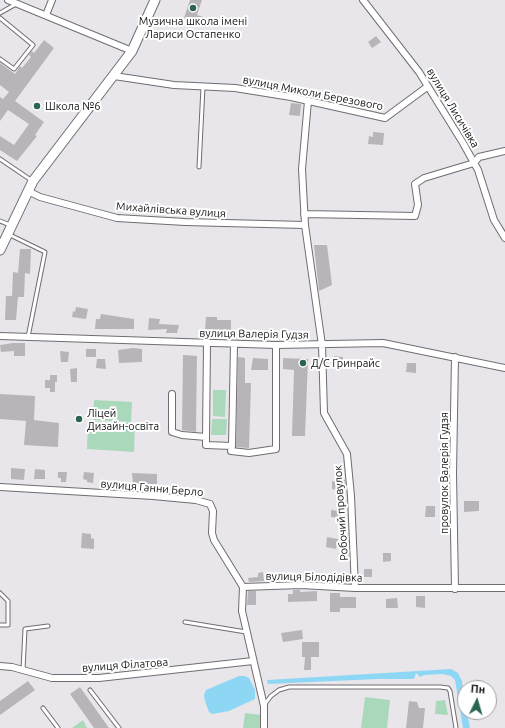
<!DOCTYPE html>
<meta charset="utf-8">
<style>
body{margin:0}
#map{position:relative;width:505px;height:728px;overflow:hidden;background:#e9e6eb;font-family:Ubuntu,sans-serif}
canvas{display:block}
.north{position:absolute;left:457px;top:680px;width:40px;height:40px;box-sizing:border-box;background:#fff;border:1px solid #a2a1a2;border-radius:50%;rotate:5deg;font-size:11px;font-weight:700;line-height:16px;text-align:center;color:#171517}
.north::after{content:'';display:block;margin:auto;width:14px;height:18px;background:#296550;clip-path:polygon(50% 0,100% 100%,50% 72%,0 100%)}
</style>
<div id="map">
<canvas width="505" height="728"></canvas>
<div class="north">Пн</div>
</div>
<script>
const ctx = document.querySelector('canvas').getContext('2d');
ctx.lineJoin = 'round';
function paint(path, color) { ctx.fillStyle = color; ctx.fill(path, 'evenodd'); }
const poly = rows => new Path2D(rows.map(r => 'M' + r).join(''));
function stroke(path, color, width, dash) { ctx.strokeStyle = color; ctx.lineWidth = width; ctx.lineCap = dash ? 'butt' : 'round'; ctx.setLineDash(dash || []); ctx.stroke(path); }
function drawText(font, color, halo, rows, align = 'center') {
  ctx.font = font + ' Ubuntu,sans-serif'; ctx.lineWidth = 4; ctx.setLineDash([]); ctx.textBaseline = 'middle'; ctx.strokeStyle = halo; ctx.fillStyle = color; for (const [text, x, y, turn = 0] of rows) {
    ctx.save(); ctx.translate(x, y); ctx.rotate((+turn || 0) * Math.PI / 180); ctx.textAlign = isNaN(turn) ? turn : align; if (halo) ctx.strokeText(text, 0, 0); ctx.fillText(text, 0, 0); ctx.restore();
  }
}
const green = poly([
 [213,390,226,390,225,417,213,416],
 [94,400,132,402,131,422,93,420],
 [212,419,227,419,226,435,211,435],
 [88,421,135,423,134,452,87,449],
 [365,697,390,700,387,728,361,728],
 [445,700,448,715,435,714,436,701],
 [245,713,262,715,261,728,243,728],
 [83,720,87,728,72,728]
]);
const water = poly([
 [451,669,458,673,462,681,465,712,467,712,470,728,463,728,455,680,451,676,443,674,424,675,420,677,416,673,414,679,378,679,268,684,267,680],
 [239,676,245,676,249,678,255,690,255,699,229,711,212,714,209,712,205,701,204,695,206,690]
]);
const building = poly([
 [190,0,202,0,197,15,207,18,205,25,184,18],
 [376,36,381,42,372,48,368,42],
 [44,40,54,48,15,101,44,122,35,135,37,136,17,161,0,150,0,136,14,145,29,124,8,110,0,121,0,97,3,99,9,92,0,85,0,63,15,74,20,66,22,68,31,57,29,55,32,51,34,53],
 [291,103,301,104,300,116,289,115],
 [373,132,384,133,383,145,368,144,369,136,373,137],
 [314,245,327,245,332,285,319,291],
 [20,249,31,249,30,274,25,273,24,297,18,297,16,320,5,320,6,296,12,296,13,272,18,273],
 [76,307,88,309,86,319,72,317,73,311,75,312],
 [101,314,134,319,134,329,95,329,96,319,100,319],
 [206,317,217,317,217,320,231,320,231,333,205,331],
 [149,318,160,319,159,324,179,325,177,333,166,333,167,329,148,330],
 [13,343,25,343,25,356,14,356,14,351,1,352,0,345],
 [133,348,142,349,142,362,119,363,118,350],
 [86,349,96,349,96,357,86,357],
 [60,351,69,352,68,362,61,362],
 [183,355,197,356,196,432,182,430],
 [334,356,343,357,343,366,334,366],
 [238,357,245,358,245,383,251,383,249,448,236,447],
 [253,358,268,359,268,370,251,370],
 [283,358,308,359,305,436,292,436,294,370,283,369],
 [97,359,105,359,106,369,96,368],
 [407,363,416,363,416,373,406,372],
 [77,368,77,382,71,382,70,369],
 [50,375,57,375,57,382,55,382,55,392,50,392,50,388,45,388,45,380,50,380],
 [0,394,35,396,34,420,59,423,58,447,24,445,26,421,0,419],
 [11,468,25,469,24,480,11,479],
 [35,469,45,470,45,479,34,479],
 [58,472,67,472,66,482,61,482,61,478,58,478],
 [84,472,94,473,93,483,87,482,87,480,83,479],
 [132,473,157,474,157,484,133,484],
 [340,479,345,480,346,487,343,488,343,491,332,489,332,481,340,482],
 [464,501,479,501,479,511,464,512],
 [426,506,435,506,435,517,425,517],
 [331,510,341,511,340,518,331,517],
 [82,533,91,534,91,538,94,539,94,549,81,548],
 [327,537,338,539,336,549,326,547],
 [383,553,391,553,391,561,383,562],
 [364,569,372,569,372,577,364,577],
 [263,572,264,581,249,582,248,578,258,577,258,573],
 [293,590,300,590,300,592,317,591,317,601,288,602,288,594,293,594],
 [248,591,256,591,256,605,247,605],
 [330,593,340,593,340,597,356,597,356,608,340,608,340,612,330,612],
 [416,596,425,596,425,608,416,607],
 [397,598,398,608,386,608,386,599],
 [302,630,303,639,283,642,281,633],
 [302,642,319,642,319,657,311,657,311,670,304,670,305,657,302,657],
 [28,681,35,690,0,715,0,701],
 [80,687,109,728,94,728,70,694],
 [409,701,417,702,419,708,425,708,423,728,406,728]
]);
const service = poly([
 [0,13,16,4],
 [0,18,33,45,14,69,0,59],
 [0,159,31,180],
 [199,167,203,87],
 [0,221,10,225],
 [10,235,45,252,28,337],
 [0,593,8,601,8,625,0,625],
 [185,622,246,632],
 [23,670,25,629,48,626],
 [90,690,119,728],
 [264,705,271,696,279,690,289,687,440,687,448,688,450,691,456,728],
 [43,708,58,728]
]);
const minor = poly([
 [8,0,132,51],
 [363,0,419,72,463,143,478,170,494,220,505,238],
 [46,15,52,0],
 [114,76,174,85,235,88,291,97,385,118,427,87],
 [308,101,302,169,305,225,322,345,324,413,347,454,351,496,355,588],
 [28,191,40,197,117,218,185,222,305,225],
 [304,214,415,216,418,205,415,184,424,178,474,163,479,157,505,151],
 [0,336,276,345,383,343,505,368],
 [455,357,453,473,455,589],
 [172,394,172,432,182,435,206,437,207,344],
 [206,437,206,445,232,446,234,345],
 [232,446,231,451,249,453,276,449,276,345],
 [0,487,153,496,196,500,210,504,213,511,212,533,214,540,243,587],
 [0,666,12,667,52,678,99,678,253,661],
 [264,728,264,706,242,611,243,587,301,585,355,588,505,588]
]);
const secondary = poly([
 [0,250,33,181,132,51,155,0]
]);
const markers = [
 [193,8,4,"#296550"],
 [37,106,4,"#296550"],
 [303,363,4,"#296550"],
 [79,419,4,"#296550"]
];
const poiNames = [
 ["Музична школа імені",193,21,"center"],
 ["Лариси Остапенко",193,34,"center"],
 ["Школа №6",45,106],
 ["Д/С Гринрайс",311,363],
 ["Ліцей",87,413],
 ["Дизайн-освіта",87,426]
];
const streetNames = [
 ["вулиця Миколи Березового",313,93,11],
 ["вулиця Лисичівка",453,108,59],
 ["Михайлівська вулиця",171,210,4],
 ["вулиця Валерія Гудзя",254,334,1],
 ["провулок Валерія Гудзя",444,473,-90],
 ["вулиця Ганни Берло",152,488,5],
 ["Робочий провулок",341,513,-94],
 ["вулиця Білодідівка",314,577,1],
 ["вулиця Філатова",125,665,-4]
];
paint(green, '#a9d9ba');
paint(water, '#8ed7f4');
paint(building, '#b7b5ba');
stroke(service, '#706c71', 5);
stroke(minor, '#706c71', 8);
stroke(secondary, '#706c71', 11);
stroke(service, '#fff', 3);
stroke(minor, '#fff', 6);
stroke(secondary, '#fff', 9);
for (const [x, y, r, color] of markers) { const dot = new Path2D(); dot.arc(x, y, r, 0, 2 * Math.PI); ctx.fillStyle = color; ctx.fill(dot); stroke(dot, '#fff', 1.5); }
drawText('11px', '#171517', '#fff', poiNames, 'left');
drawText('11px', '#171517', '#fff', streetNames);
</script>
